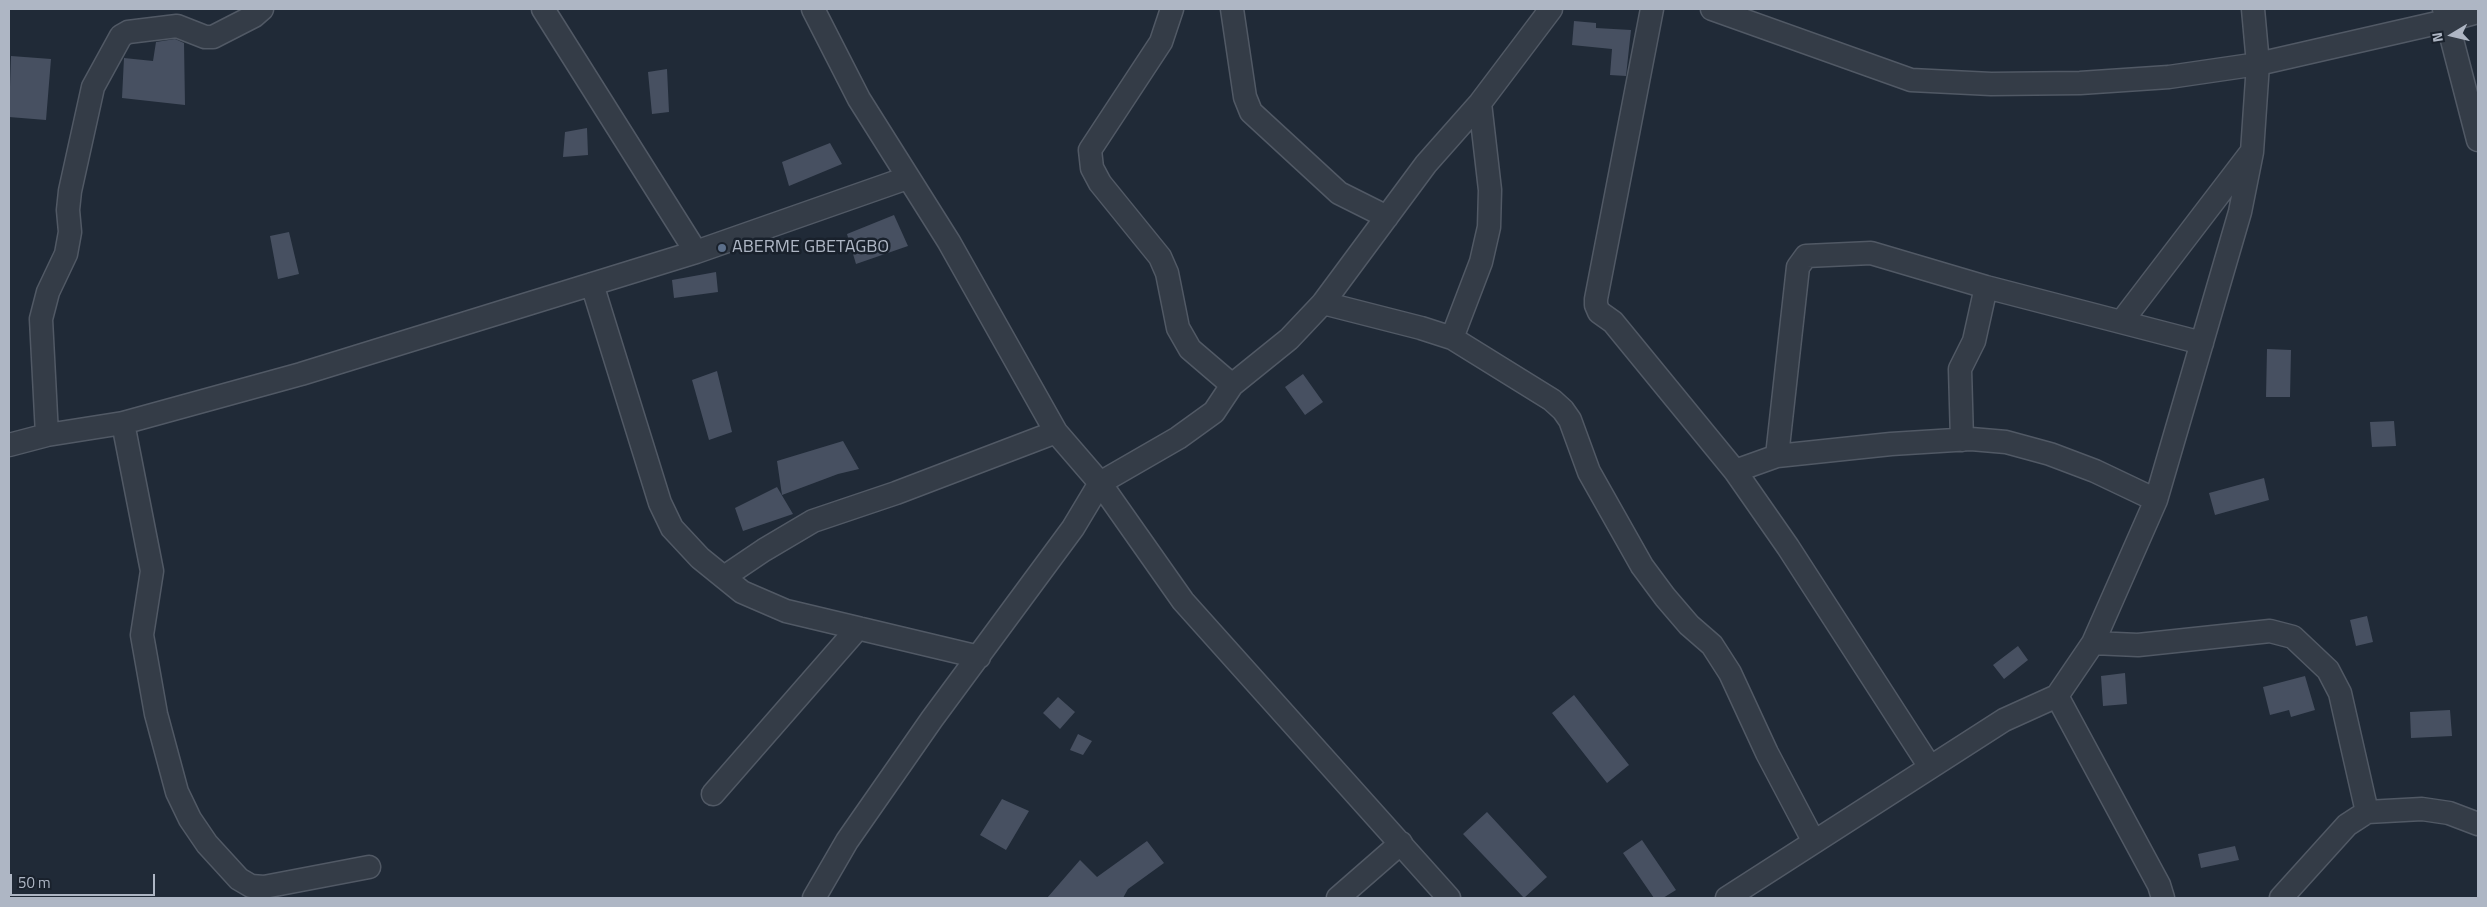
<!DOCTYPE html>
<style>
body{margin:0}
#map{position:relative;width:2487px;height:907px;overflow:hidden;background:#202a37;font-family:"Titillium Web",sans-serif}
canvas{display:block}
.frame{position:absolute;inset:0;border:10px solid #aeb6c4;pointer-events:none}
.north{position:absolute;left:2427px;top:10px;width:50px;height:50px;-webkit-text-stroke:4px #19212c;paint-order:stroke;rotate:261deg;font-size:14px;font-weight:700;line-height:20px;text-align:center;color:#aeb6c4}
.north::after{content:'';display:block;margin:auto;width:18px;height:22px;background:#aeb6c4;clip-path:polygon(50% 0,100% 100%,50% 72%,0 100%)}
.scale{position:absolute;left:10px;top:874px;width:145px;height:22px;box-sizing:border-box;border:2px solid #aeb6c4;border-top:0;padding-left:6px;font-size:15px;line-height:18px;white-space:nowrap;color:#aeb6c4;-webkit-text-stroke:4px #19212c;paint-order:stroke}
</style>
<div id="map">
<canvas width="2487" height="907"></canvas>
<div class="frame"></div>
<div class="north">N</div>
<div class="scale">50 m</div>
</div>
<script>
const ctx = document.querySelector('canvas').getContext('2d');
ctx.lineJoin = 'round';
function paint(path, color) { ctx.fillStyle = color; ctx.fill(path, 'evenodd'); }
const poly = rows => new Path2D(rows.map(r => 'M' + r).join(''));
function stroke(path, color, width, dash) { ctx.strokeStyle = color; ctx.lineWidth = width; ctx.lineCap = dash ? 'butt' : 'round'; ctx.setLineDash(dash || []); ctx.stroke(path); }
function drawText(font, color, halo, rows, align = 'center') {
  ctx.font = font + ' "Titillium Web",sans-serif'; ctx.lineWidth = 5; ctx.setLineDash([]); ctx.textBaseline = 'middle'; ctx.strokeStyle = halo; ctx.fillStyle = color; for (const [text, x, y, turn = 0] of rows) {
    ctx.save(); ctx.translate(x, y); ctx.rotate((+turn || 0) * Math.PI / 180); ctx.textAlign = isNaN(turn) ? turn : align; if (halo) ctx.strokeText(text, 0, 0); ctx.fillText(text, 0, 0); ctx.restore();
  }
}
const building = poly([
 [1574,21,1596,23,1596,28,1631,30,1626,76,1610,75,1612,49,1572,45],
 [175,39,184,43,185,105,122,98,124,58,153,61,156,42],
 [11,56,51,59,46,120,9,117],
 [667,69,669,112,652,114,648,72],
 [587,128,588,155,563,157,565,132],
 [830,143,842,164,789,186,782,162],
 [894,215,908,246,856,264,847,234],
 [289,232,299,274,278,279,270,236],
 [716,272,718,292,674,298,672,280],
 [2267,349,2291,350,2290,397,2266,397],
 [717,371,732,432,709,440,692,380],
 [1303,374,1323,402,1305,415,1285,387],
 [2394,421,2396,446,2372,447,2370,422],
 [843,441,859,469,838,474,782,495,777,461],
 [2264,478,2269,500,2215,515,2209,493],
 [777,487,793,514,743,531,735,508],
 [2367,616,2373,642,2356,646,2350,620],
 [2018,646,2028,660,2004,679,1993,665],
 [2125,673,2127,704,2103,706,2101,676],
 [2305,676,2315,710,2291,717,2289,710,2270,715,2263,687],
 [1574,695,1629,765,1607,783,1552,713],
 [1058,697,1075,712,1060,729,1043,713],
 [2450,710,2452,736,2411,738,2410,712],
 [1078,734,1092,741,1083,755,1070,750],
 [1002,799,1029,811,1006,850,980,835],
 [1487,812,1547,877,1524,898,1463,834],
 [1642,840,1676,890,1663,898,1654,898,1623,853],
 [1147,841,1164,863,1128,889,1123,898,1047,898,1080,860,1097,877],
 [2235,846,2239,860,2201,868,2198,854]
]);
const street = poly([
 [543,9,696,252],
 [813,9,859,99,949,242,1056,432,1100,483,1183,601,1449,898],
 [1172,9,1161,42,1090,150,1092,168,1100,183,1160,257,1167,273,1178,328,1190,349,1232,385],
 [1232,9,1245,97,1251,112,1339,193,1387,217],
 [1652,9,1596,299,1596,305,1599,312,1613,322,1735,471,1788,547,1930,767],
 [1712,9,1911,80,1991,84,2080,83,2169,77,2258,64,2446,21,2478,12],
 [2444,9,2478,140],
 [592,284,660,503,672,528,700,558,742,592,786,611,979,657],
 [1323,303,1421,328,1452,338,1552,400,1563,410,1570,420,1589,472,1642,566,1665,597,1689,625,1712,645,1730,673,1767,753,1814,842],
 [2122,321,2249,155],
 [1452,338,1481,262,1489,227,1490,190,1480,103],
 [123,423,152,571,142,635,156,714,177,792,190,819,207,844,239,879,251,886,264,887,369,867],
 [47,435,41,319,48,292,66,254,70,232,68,210,70,191,93,87,121,36,128,32,177,26,205,37,213,37,254,16,262,9],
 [1962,440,1960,369,1974,341,1986,287],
 [9,445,47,435,123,423,301,374,696,252,907,178],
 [1777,456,1798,267,1806,256,1871,253,1986,287,2202,343],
 [1735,471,1777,456,1891,444,1971,439,2006,442,2050,454,2095,471,2156,500],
 [724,577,764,550,813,521,896,493,1056,432],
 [2093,643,2138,645,2270,631,2293,637,2328,670,2340,693,2367,812],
 [2057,696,2159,885,2163,898],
 [713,794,858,628],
 [814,898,847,841,932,719,1073,528,1100,483,1178,438,1214,412,1232,385,1289,339,1323,303,1426,164,1480,103,1551,9],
 [1338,898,1401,843],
 [1727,898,2004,720,2057,696,2093,643,2156,500,2240,212,2252,152,2258,64,2253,9],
 [2281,898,2347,825,2367,812,2422,809,2449,813,2478,824]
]);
const markers = [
 [722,248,5,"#5c6f8a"]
];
const poiNames = [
 ["ABERME GBETAGBO",732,248]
];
paint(building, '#475061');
stroke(street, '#515965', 25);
stroke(street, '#343c47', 22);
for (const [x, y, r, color] of markers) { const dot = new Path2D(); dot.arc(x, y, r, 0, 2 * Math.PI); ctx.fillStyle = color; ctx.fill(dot); stroke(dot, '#19212c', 2); }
drawText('18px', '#aeb6c4', '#19212c', poiNames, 'left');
</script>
